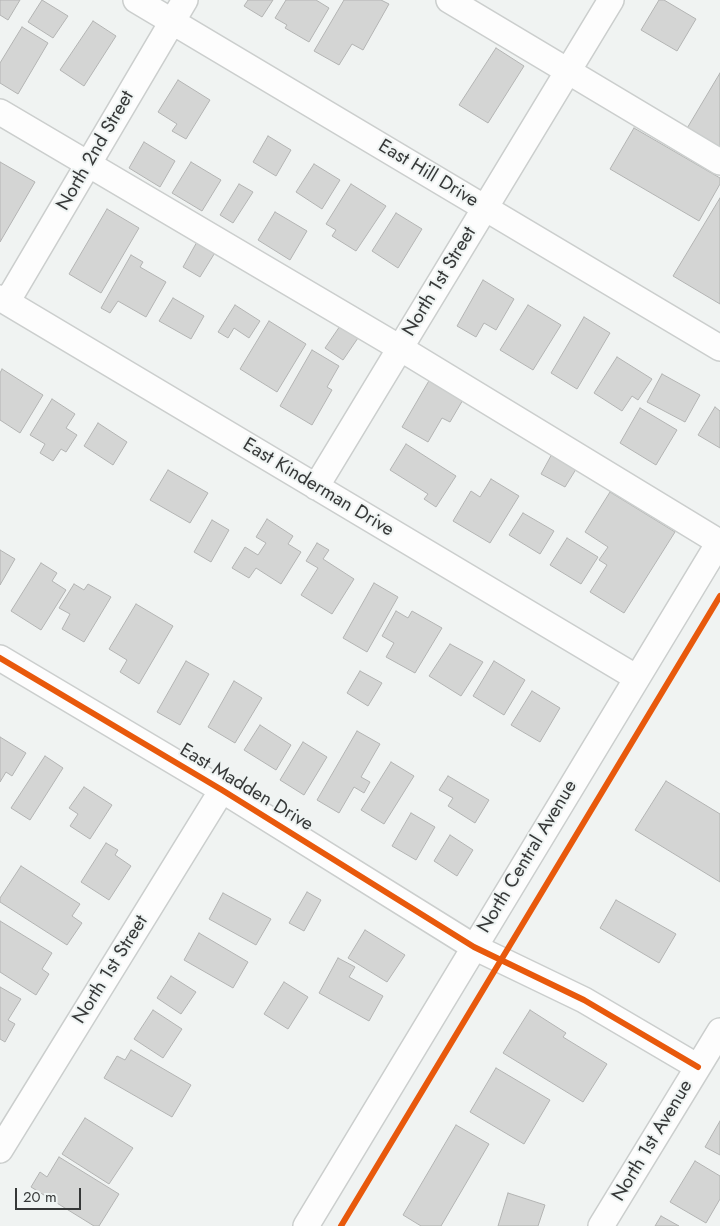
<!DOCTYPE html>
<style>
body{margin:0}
#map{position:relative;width:720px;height:1226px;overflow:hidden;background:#f0f3f2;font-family:Jost,sans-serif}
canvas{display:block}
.scale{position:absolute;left:15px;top:1188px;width:66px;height:22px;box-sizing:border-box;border:2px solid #363838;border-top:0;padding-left:6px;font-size:15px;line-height:18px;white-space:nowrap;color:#363838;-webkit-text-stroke:4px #eff4f3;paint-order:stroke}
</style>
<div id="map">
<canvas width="720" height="1226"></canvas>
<div class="scale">20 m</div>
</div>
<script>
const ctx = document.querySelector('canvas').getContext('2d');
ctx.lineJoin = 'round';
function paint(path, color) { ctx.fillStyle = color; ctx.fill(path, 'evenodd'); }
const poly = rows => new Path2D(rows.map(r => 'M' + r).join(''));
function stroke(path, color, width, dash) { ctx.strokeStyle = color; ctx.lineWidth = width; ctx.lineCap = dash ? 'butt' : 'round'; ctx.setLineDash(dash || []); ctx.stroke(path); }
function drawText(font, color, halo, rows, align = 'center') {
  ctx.font = font + ' Jost,sans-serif'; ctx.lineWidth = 4; ctx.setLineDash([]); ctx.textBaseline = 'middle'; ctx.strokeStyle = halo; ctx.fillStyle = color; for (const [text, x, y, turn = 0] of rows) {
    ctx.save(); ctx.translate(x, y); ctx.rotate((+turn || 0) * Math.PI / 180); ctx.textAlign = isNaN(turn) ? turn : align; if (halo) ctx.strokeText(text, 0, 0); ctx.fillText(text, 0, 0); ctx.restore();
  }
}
const building = poly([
 [0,0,20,0,8,20,0,15,0,0],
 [42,0,68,16,53,38,28,22,42,0],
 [248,0,273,0,262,17,244,6,248,0],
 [286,0,316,0,329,8,309,42,285,28,287,25,275,18,286,0],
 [344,0,381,0,389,4,363,50,352,44,339,65,314,51,344,0],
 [659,0,664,0,696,19,677,51,641,30,659,0],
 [93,21,116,36,84,86,60,70,93,21],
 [22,27,48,43,18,94,0,83,0,63,22,27],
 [496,48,524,66,488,123,459,105,496,48],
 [720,73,720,151,686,130,720,73],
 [178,80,210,100,186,139,172,131,177,124,158,112,178,80],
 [634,128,720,178,720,184,699,221,610,169,634,128],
 [268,136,291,150,276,176,253,162,268,136],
 [144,142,175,161,160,187,129,168,144,142],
 [0,162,35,182,0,242,0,162],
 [191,162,221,180,202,211,172,193,191,162],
 [314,164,340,180,322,209,296,192,314,164],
 [239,184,253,192,233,223,220,215,239,184],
 [351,184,386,206,356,251,332,236,336,230,326,224,351,184],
 [720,198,720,304,673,276,720,198],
 [107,209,139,228,101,293,69,274,107,209],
 [275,212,307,231,290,260,258,240,275,212],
 [396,213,422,229,398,268,372,251,396,213],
 [198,240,216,251,200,277,183,267,198,240],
 [131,255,143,262,140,267,166,282,146,317,118,301,110,313,101,308,131,255],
 [483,280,514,299,496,330,484,323,476,337,457,326,483,280],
 [173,298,204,316,191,339,159,321,173,298],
 [235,305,260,321,249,338,234,328,228,338,218,332,235,305],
 [528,305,561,325,533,370,500,350,528,305],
 [584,317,610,333,577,389,551,373,584,317],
 [269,321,306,344,277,392,240,369,269,321],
 [340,326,358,338,343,360,325,348,340,326],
 [312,350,339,366,327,387,332,390,312,425,280,406,312,350],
 [617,357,652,379,638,400,632,396,622,411,594,393,617,357],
 [2,369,43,395,20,433,0,420,0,373,2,369],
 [662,374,700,395,685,422,647,402,662,374],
 [430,379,464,398,450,422,442,418,428,442,402,427,430,379],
 [52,399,75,414,66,428,77,435,66,452,61,449,53,461,40,453,45,444,30,435,52,399],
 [715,407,720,411,720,448,698,435,715,407],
 [640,408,677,430,656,465,620,443,640,408],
 [98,423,127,442,113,465,84,446,98,423],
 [406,444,456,476,436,507,424,499,428,494,390,470,406,444],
 [553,452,578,466,565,487,541,474,553,452],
 [168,470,208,493,190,523,150,500,168,470],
 [491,479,519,496,490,543,453,521,471,491,480,497,491,479],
 [610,492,675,532,624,613,590,592,607,565,599,560,608,547,585,532,610,492],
 [523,513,554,531,540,554,509,535,523,513],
 [267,519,293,536,288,544,301,552,281,584,256,568,249,578,232,568,245,547,258,555,266,543,256,537,267,519],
 [212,520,229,530,211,562,194,552,212,520],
 [567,538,598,557,581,584,550,565,567,538],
 [317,543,329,550,323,559,354,579,332,614,301,595,318,568,306,561,317,543],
 [0,550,15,559,0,585,0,550],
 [41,563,57,573,52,581,66,590,41,630,11,611,41,563],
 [374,583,398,597,367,652,343,638,374,583],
 [74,584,84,590,88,584,111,597,84,642,62,629,70,614,59,608,74,584],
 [136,604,173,626,139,684,120,672,127,660,109,649,136,604],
 [396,611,408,618,412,611,442,628,415,673,386,657,394,643,382,636,396,611],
 [450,644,483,662,461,696,429,676,450,644],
 [186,661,209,674,180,725,157,712,186,661],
 [494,661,525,680,504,715,473,696,494,661],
 [360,671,382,683,368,706,347,693,360,671],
 [234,681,262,698,235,743,208,727,234,681],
 [532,691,560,708,540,742,511,725,532,691],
 [260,725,291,745,276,770,244,750,260,725],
 [357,731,380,744,361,777,370,782,364,793,354,787,339,813,317,800,357,731],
 [0,737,26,753,12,776,6,772,0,782,0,737],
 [303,742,327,757,304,795,280,780,303,742],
 [45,756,63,768,30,820,11,808,45,756],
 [391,762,414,776,384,824,361,810,391,762],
 [448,776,489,800,475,823,448,806,453,798,439,790,448,776],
 [666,781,720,814,720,882,635,830,666,781],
 [84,787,112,805,90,839,70,826,78,814,69,808,84,787],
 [411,813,435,827,416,860,392,846,411,813],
 [450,835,473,850,457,876,434,861,450,835],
 [106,843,118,850,115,855,131,866,109,900,81,882,106,843],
 [21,866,80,904,72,916,82,923,67,945,0,902,0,898,21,866],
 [307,892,321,900,304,931,289,923,307,892],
 [223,893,271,919,256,945,209,919,223,893],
 [616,900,676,934,659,963,600,928,616,900],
 [0,921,52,953,42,969,49,974,36,995,0,972,0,921],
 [365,930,405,955,387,982,348,958,365,930],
 [199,933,248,962,233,988,184,960,199,933],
 [338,958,355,967,349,977,383,996,369,1021,319,993,338,958],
 [171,976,196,992,181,1014,157,998,171,976],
 [284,982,308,997,288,1029,264,1014,284,982],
 [0,987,21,999,8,1020,15,1024,5,1042,0,1039,0,987],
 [153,1010,182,1029,163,1058,134,1039,153,1010],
 [530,1010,566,1033,563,1037,607,1064,583,1102,503,1053,530,1010],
 [131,1050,191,1085,172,1117,104,1078,117,1056,125,1060,131,1050],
 [496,1068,550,1100,524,1144,470,1112,496,1068],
 [85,1118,133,1148,109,1184,62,1154,85,1118],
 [720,1121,720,1155,705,1147,720,1121],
 [456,1125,489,1144,441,1226,421,1226,403,1215,456,1125],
 [59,1157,119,1194,99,1226,94,1226,31,1187,40,1172,47,1177,59,1157],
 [695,1161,720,1176,720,1199,706,1223,670,1202,695,1161],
 [508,1193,545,1205,538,1226,498,1226,508,1193],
 [661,1216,679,1226,655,1226,661,1216]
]);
const minor = poly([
 [136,0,720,348],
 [449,0,720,162],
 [0,112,400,348,719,542],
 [0,298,637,678],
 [7,302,185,0],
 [316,487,611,0],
 [0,658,222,790,474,947,584,1000,698,1067],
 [0,1150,222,790],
 [306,1226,720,541],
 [601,1226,720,1031]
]);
const cycleway = poly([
 [0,658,222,790,474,947,584,1000,698,1067],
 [341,1226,720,596]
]);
const streetNames = [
 ["North 2nd Street",96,151,-60],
 ["East Hill Drive",428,174,31],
 ["North 1st Street",440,282,-59],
 ["East Kinderman Drive",318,488,31],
 ["East Madden Drive",246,788,31],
 ["North Central Avenue",528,857,-59],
 ["North 1st Street",111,970,-58],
 ["North 1st Avenue",653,1141,-59]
];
paint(building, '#d4d5d4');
stroke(building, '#b3b4b3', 1);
stroke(minor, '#cbcecd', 28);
stroke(minor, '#fdfdfd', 25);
stroke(cycleway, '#e8590c', 6);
drawText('19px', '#363838', '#eff4f3', streetNames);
</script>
